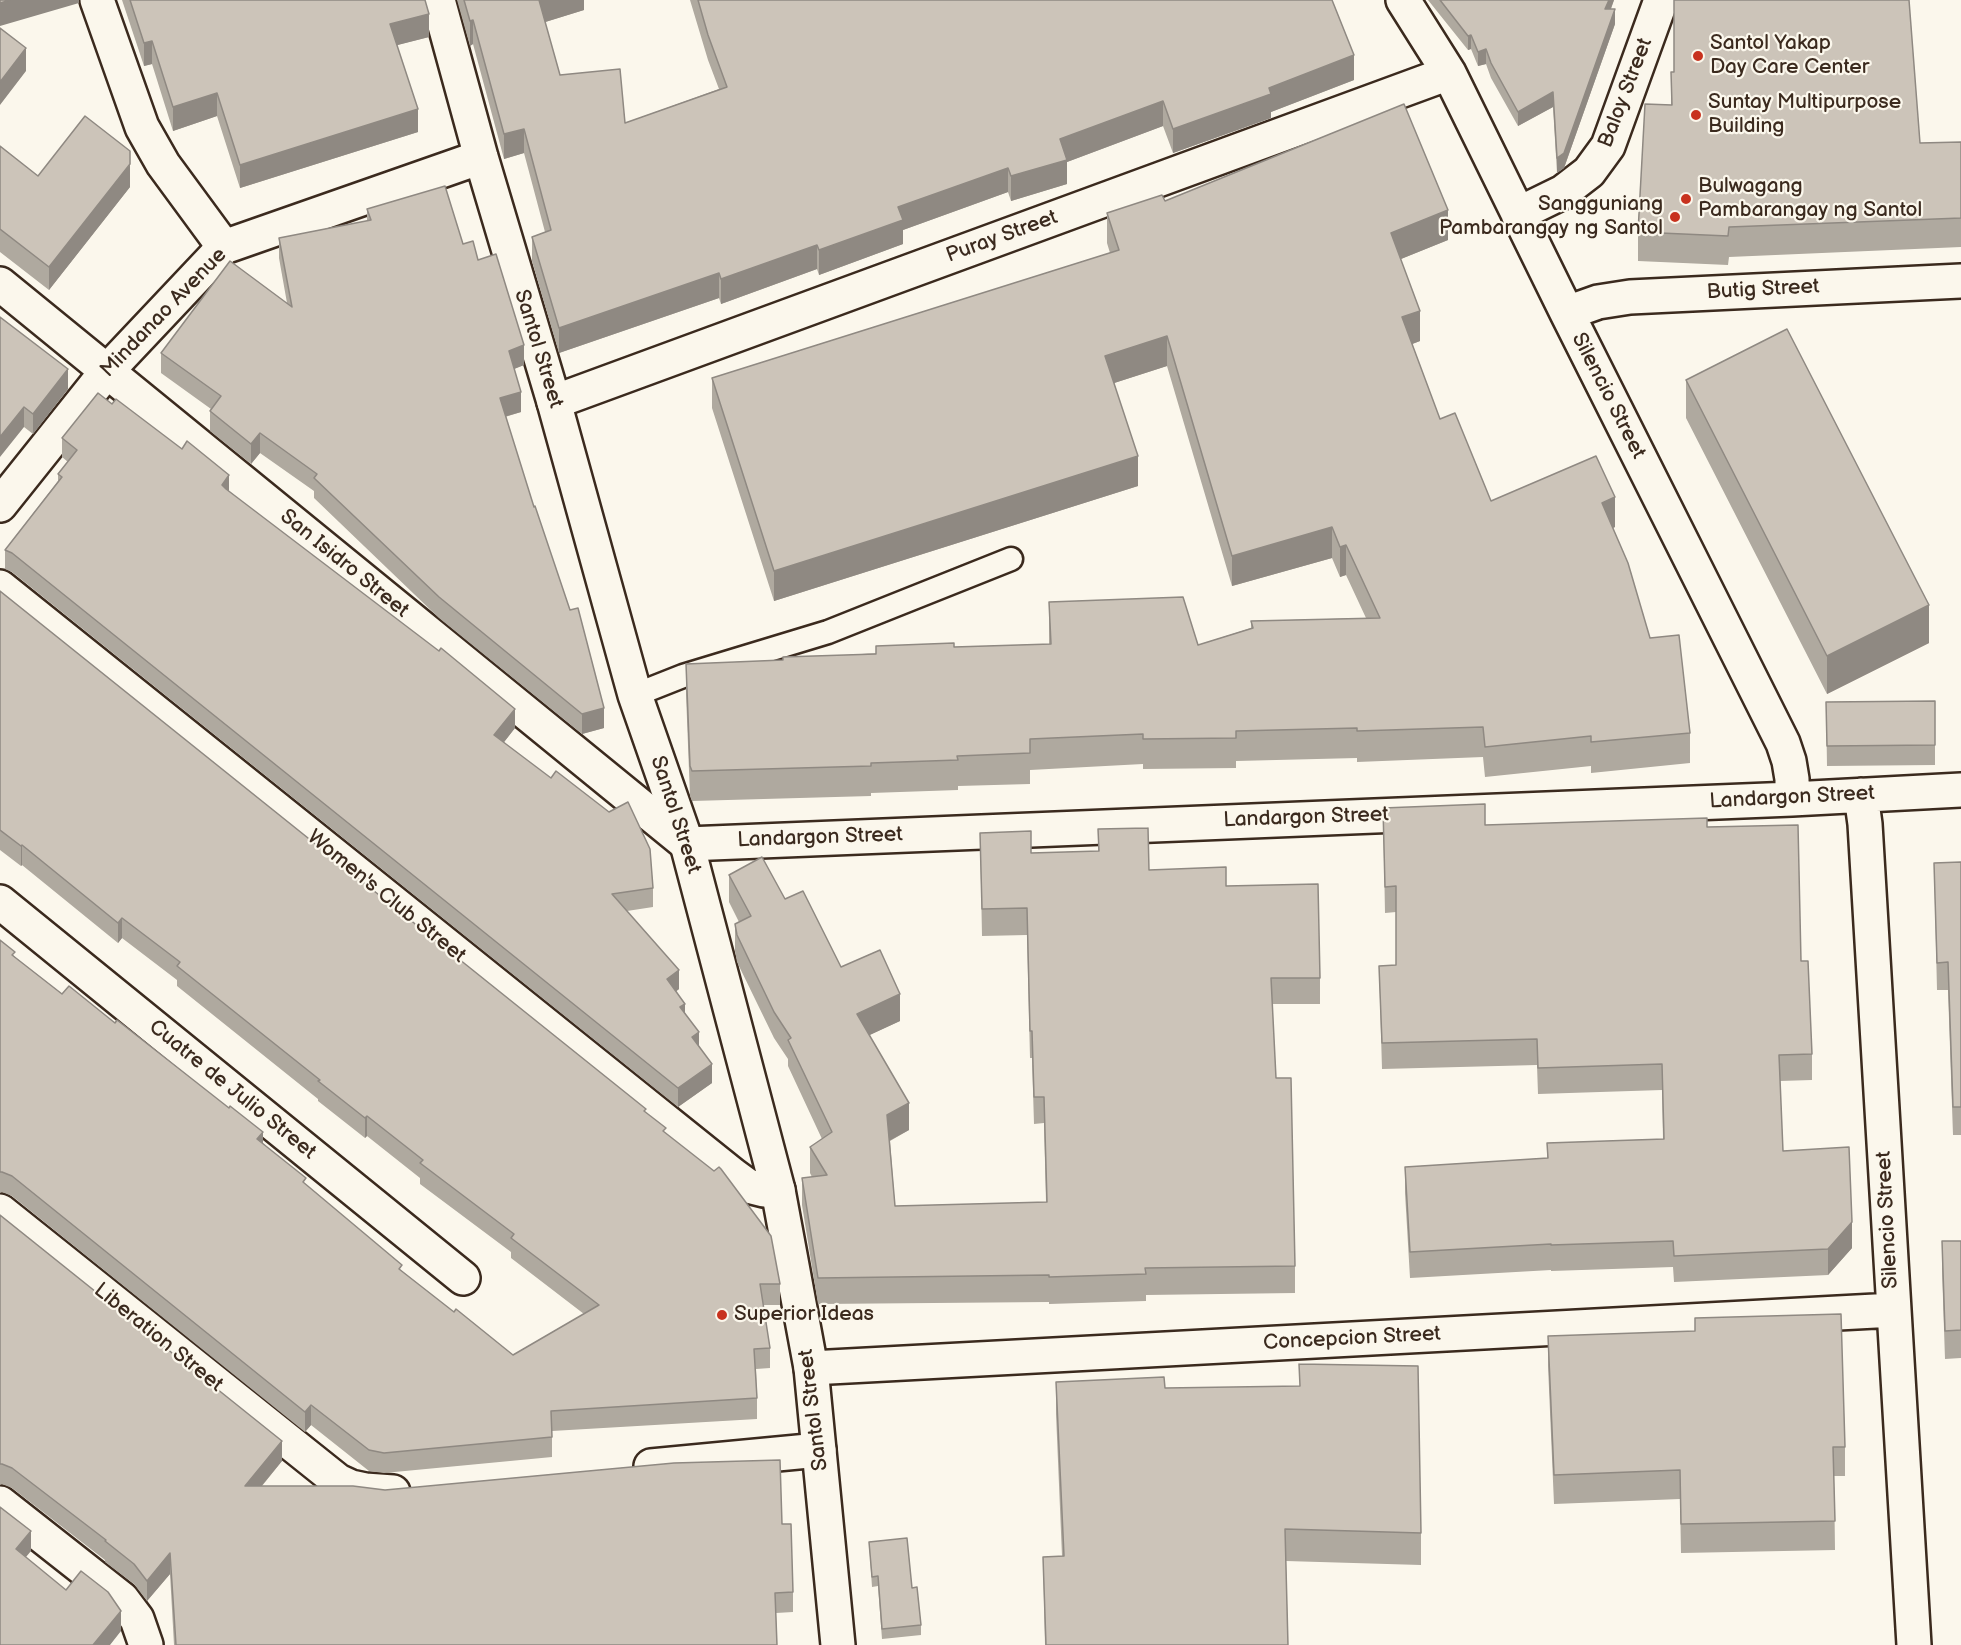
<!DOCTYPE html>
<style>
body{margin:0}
canvas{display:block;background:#fbf7ec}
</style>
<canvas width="1961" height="1645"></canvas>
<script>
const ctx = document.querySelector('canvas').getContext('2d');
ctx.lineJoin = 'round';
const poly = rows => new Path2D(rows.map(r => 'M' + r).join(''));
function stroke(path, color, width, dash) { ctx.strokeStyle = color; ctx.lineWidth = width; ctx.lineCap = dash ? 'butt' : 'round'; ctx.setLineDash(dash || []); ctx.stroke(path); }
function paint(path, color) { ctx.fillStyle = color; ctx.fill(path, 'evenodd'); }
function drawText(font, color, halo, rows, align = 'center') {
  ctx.font = font + ' "Balsamiq Sans",sans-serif'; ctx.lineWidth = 4.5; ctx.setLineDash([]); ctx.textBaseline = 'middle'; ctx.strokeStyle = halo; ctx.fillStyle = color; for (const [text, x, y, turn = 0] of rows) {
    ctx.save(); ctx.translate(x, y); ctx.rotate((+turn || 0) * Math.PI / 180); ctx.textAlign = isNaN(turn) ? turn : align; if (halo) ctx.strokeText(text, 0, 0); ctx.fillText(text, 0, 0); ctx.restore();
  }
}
const lane = poly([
 [635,695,683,676,828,632,1011,559]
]);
const street = poly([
 [97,0,142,127,163,164,224,247],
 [1403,0,1449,73,1567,313,1783,743,1789,761,1792,779,1792,799],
 [1518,214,1563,192,1589,172,1608,146,1661,0],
 [0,284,687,844,1792,799,1961,790],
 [1567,313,1598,302,1630,297,1961,281],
 [554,402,1449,73],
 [0,587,733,1175,748,1186,764,1190,778,1190],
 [1861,795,1865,824,1914,1645],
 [0,902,463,1278],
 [0,1211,338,1481,351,1487,365,1490,393,1492],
 [811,1368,1894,1310],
 [651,1466,819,1450],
 [0,1503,122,1599,137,1619,146,1645]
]);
const secondary = poly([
 [438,0,481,157,554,402,635,695,687,844,778,1190,811,1368,838,1645],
 [0,505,107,371,224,247,481,157]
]);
const wall = poly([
 [122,0,425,0,429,37,397,45,418,132,240,188,217,116,173,131,152,64,144,66],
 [457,0,584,0,584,10,545,22,560,75,625,123,719,89,708,60,690,0,1332,0,1354,80,1271,112,1271,118,1173,153,1163,126,1067,162,1067,184,1011,201,1008,192,903,230,903,244,819,275,817,269,721,304,719,298,559,353,532,261,532,237,545,232,524,153,504,159,473,44,470,46],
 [1428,0,1614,0,1611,9,1615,24,1564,168,1557,173,1553,107,1518,126,1491,78,1486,64,1478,66,1471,49,1468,50],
 [1671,72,1674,72,1920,143,1961,142,1961,247,1729,257,1728,265,1638,261,1638,232,1671,105],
 [0,146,38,176,130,187,49,290,0,252],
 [1165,201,1448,240,1401,259,1420,341,1412,344,1440,419,1491,501,1615,527,1613,528,1650,638,1690,733,1690,763,1591,773,1591,766,1485,777,1483,757,1357,762,1357,758,1236,761,1236,768,1143,769,1143,764,1030,770,1030,784,958,786,958,790,871,793,871,796,692,801,690,796,686,694,686,664,783,660,954,647,1049,644,1049,602,1198,645,1251,628,1251,621,1366,618,1346,575,1340,577,1332,558,1232,586,1167,366,1114,383,1138,486,774,601,712,408,712,378,1110,253,1107,243,1107,213],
 [367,209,463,244,478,260,524,365,514,369,521,412,505,417,604,728,582,734,439,618,314,498,314,491,260,453,251,464,210,431,210,411,211,409,161,373,161,353,287,303,279,258,279,238,367,221],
 [0,317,68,389,33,434,24,427],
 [1686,380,1929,643,1827,694,1686,418],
 [62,438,229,491,515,728,504,742,653,888,653,907,627,911,679,989,676,991,699,1046,712,1083,678,1107,12,572,5,569,5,550,58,481,58,474,68,462,62,457],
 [0,591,646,1113,666,1134,780,1284,780,1305,763,1305,770,1348,770,1368,756,1369,757,1398,757,1419,552,1431,552,1457,384,1473,369,1471,311,1425,305,1432,12,1196,2,1192,0,1193,0,940,15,957,62,994,263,1143,306,1185,402,1271,454,1312,513,1355,584,1314,511,1258,511,1252,420,1184,420,1178,367,1136,365,1138,318,1101,318,1099,177,986,177,980,122,938,118,943,22,865,21,866,0,850],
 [1935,701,1935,765,1827,766,1826,702],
 [1383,808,1485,825,1707,827,1801,961,1812,1054,1812,1080,1780,1081,1783,1151,1852,1248,1828,1275,1674,1282,1673,1267,1551,1271,1551,1270,1410,1278,1405,1193,1405,1167,1547,1158,1547,1143,1663,1139,1662,1090,1538,1094,1537,1065,1382,1069,1379,966,1396,965,1396,912,1385,913],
 [1098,829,1149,870,1226,886,1320,978,1320,1004,1272,1004,1276,1078,1295,1266,1295,1293,1146,1295,1146,1301,1049,1304,1049,1302,818,1304,802,1205,802,1178,812,1177,810,1173,810,1147,822,1139,788,1066,788,1059,774,1038,737,962,735,951,735,924,739,922,729,902,729,875,785,899,841,967,900,1021,869,1035,909,1130,890,1141,895,1206,1046,1202,1044,1123,1034,1124,1032,1058,1030,1058,1027,935,982,936,980,833,1031,853,1098,851],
 [1961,862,1961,1135,1953,1135,1948,990,1937,990,1934,863],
 [0,1215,282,1461,262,1486,385,1490,782,1524,793,1592,793,1612,776,1613,777,1645,174,1645,170,1574,147,1601,134,1584,105,1562,105,1560,12,1488,2,1484,0,1485],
 [1942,1241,1961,1241,1961,1358,1945,1359,1942,1269],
 [1548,1336,1845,1447,1845,1476,1834,1476,1835,1550,1681,1553,1680,1499,1554,1504,1548,1366],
 [1056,1382,1165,1388,1421,1533,1421,1565,1286,1561,1288,1645,1045,1645,1043,1557,1062,1556,1056,1414],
 [869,1542,921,1625,921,1635,882,1639,878,1586,872,1587]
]);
const shadedWall = poly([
 [10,0,79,0,79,3,0,26,0,3],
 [539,0,584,0,584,10,539,24],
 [1609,0,1614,0,1605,24,1605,9],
 [1615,9,1615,24,1564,168,1557,173,1557,158],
 [429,14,429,37,390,47,390,24],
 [473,20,473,44,470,46,470,21],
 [1471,35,1471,49,1468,50,1468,36],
 [152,41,152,64,144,66,144,43],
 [26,48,26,71,0,105,0,82],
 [1486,49,1486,64,1478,66,1478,52],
 [1354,55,1354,80,1271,112,1271,118,1173,153,1173,129,1269,88],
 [1553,92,1553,107,1518,126,1518,112],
 [217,93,217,116,173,131,173,107],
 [1163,101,1163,126,1067,162,1067,184,1011,201,1011,176,1060,139],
 [418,109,418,132,240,188,240,165],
 [524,129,524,153,504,159,504,134],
 [130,164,130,187,49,290,49,267],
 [1008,168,1008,192,903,230,903,244,819,275,819,250,898,207],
 [1448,210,1448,240,1391,263,1391,233],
 [817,245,817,269,721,304,721,279],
 [719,273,719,298,559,353,559,328],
 [1420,311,1420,341,1402,348,1402,317],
 [1167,336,1167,366,1105,386,1105,356],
 [524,345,524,365,509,371,509,351],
 [68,369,68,389,33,434,33,414],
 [521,392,521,412,500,418,500,398],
 [24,407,24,427,0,457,0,437],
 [260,433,260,453,251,464,251,444],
 [1138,456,1138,486,774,601,774,571],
 [229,475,229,495,222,485],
 [1615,497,1615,527,1602,533,1602,503],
 [1332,527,1332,558,1232,586,1232,556],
 [1346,545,1346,575,1340,577,1340,547],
 [1929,605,1929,643,1827,694,1827,656],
 [604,708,604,728,582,734,582,714],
 [515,709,515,728,494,755,494,735],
 [22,845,22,865,21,866,21,846],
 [122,918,122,938,118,943,118,923],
 [679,970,679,989,667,999,667,979],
 [900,994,900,1021,857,1041,857,1014],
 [685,1004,685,1023,680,1007],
 [699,1032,699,1051,692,1037],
 [712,1064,712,1083,678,1107,678,1088],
 [909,1103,909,1130,887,1142,887,1115],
 [367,1116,367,1136,365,1138,365,1118],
 [263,1132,263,1152,257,1139],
 [1852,1222,1852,1248,1828,1275,1828,1249],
 [311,1405,311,1425,305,1432,305,1412],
 [282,1441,282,1461,245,1506,245,1486],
 [31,1531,31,1551,16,1569,16,1549],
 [170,1553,170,1574,147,1601,147,1581],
 [121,1611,121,1631,110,1645,93,1645]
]);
const building = poly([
 [0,0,10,0,0,3,0,0],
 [130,0,425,0,429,14,390,24,418,109,240,165,217,93,173,107,152,41,144,43,130,0],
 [464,0,539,0,560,75,620,69,625,123,727,87,708,35,698,0,1332,0,1354,55,1269,88,1271,94,1173,129,1163,101,1060,139,1067,160,1011,176,1008,168,898,207,903,220,819,250,817,245,721,279,719,273,559,328,532,237,551,230,524,129,504,134,473,20,470,21,464,0],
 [1440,0,1609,0,1605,9,1615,9,1564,153,1557,158,1553,92,1518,112,1491,63,1486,49,1478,52,1471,35,1468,36,1440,0],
 [1674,0,1909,0,1920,143,1961,142,1961,218,1729,227,1728,236,1638,232,1645,104,1672,105,1671,72,1674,72,1674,0],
 [0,28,26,48,0,82,0,28],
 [1404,104,1448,210,1391,233,1420,311,1402,317,1440,419,1455,413,1491,501,1596,456,1615,497,1602,503,1628,563,1650,638,1679,635,1690,733,1591,742,1591,736,1485,747,1483,727,1357,731,1357,728,1236,731,1236,738,1143,739,1143,734,1030,739,1030,753,957,756,958,760,871,763,871,766,692,771,690,766,686,664,783,660,783,657,876,654,876,646,954,643,954,647,1051,644,1049,602,1183,597,1198,645,1253,628,1251,621,1380,618,1346,545,1340,547,1332,527,1232,556,1167,336,1105,356,1138,456,774,571,712,378,1119,250,1107,213,1162,195,1165,201,1404,104],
 [85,116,130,151,130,164,49,267,0,229,0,146,38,176,85,116],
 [445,186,463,244,473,241,478,260,496,254,524,345,509,351,521,392,500,398,534,507,535,506,570,610,578,608,604,708,582,714,439,597,314,478,317,474,260,433,251,444,210,411,221,396,161,353,230,261,292,307,279,238,371,220,367,209,445,186],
 [0,317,68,369,33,414,24,407,0,437,0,317],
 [1787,329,1929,605,1827,656,1686,380,1787,329],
 [98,393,112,404,116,399,182,449,187,441,229,475,222,485,226,489,439,651,441,648,515,709,494,735,551,778,556,771,609,812,628,802,650,849,653,888,612,894,679,970,667,979,685,1004,680,1007,699,1032,692,1037,712,1064,678,1088,12,553,5,550,62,477,58,474,77,450,62,438,98,393],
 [0,591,646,1109,644,1111,666,1128,663,1131,714,1171,719,1167,721,1169,771,1236,780,1284,760,1284,770,1348,754,1349,757,1398,551,1411,552,1437,384,1453,369,1450,311,1405,305,1412,12,1176,2,1172,0,1172,0,940,15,952,12,955,62,994,69,986,115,1023,117,1020,229,1108,230,1106,263,1132,257,1139,306,1178,303,1182,402,1265,399,1269,454,1312,456,1309,513,1355,599,1305,511,1238,514,1234,420,1163,423,1160,367,1116,365,1118,318,1081,320,1080,177,966,180,962,122,918,118,923,22,845,21,846,0,830,0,591],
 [1935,701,1935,745,1827,746,1826,702,1935,701],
 [1485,804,1485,825,1707,818,1707,827,1798,825,1801,961,1808,961,1812,1054,1779,1055,1783,1151,1849,1147,1852,1222,1828,1249,1674,1256,1673,1241,1551,1245,1551,1244,1410,1252,1405,1167,1548,1158,1547,1143,1664,1139,1662,1064,1538,1068,1537,1039,1382,1043,1379,966,1396,965,1396,886,1385,887,1383,808,1485,804],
 [1148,828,1149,870,1226,867,1226,886,1318,884,1320,978,1271,978,1276,1078,1291,1078,1295,1266,1145,1268,1146,1274,1049,1277,1049,1275,818,1278,802,1178,827,1175,810,1147,832,1132,788,1040,791,1038,774,1012,737,935,735,924,751,916,729,875,762,857,785,899,803,891,841,967,880,950,900,994,857,1014,909,1103,887,1115,895,1206,1047,1202,1044,1097,1034,1097,1032,1031,1030,1031,1027,908,982,909,980,833,1031,831,1031,853,1099,851,1098,829,1148,828],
 [1961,862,1961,1107,1953,1107,1948,962,1937,963,1934,863,1961,862],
 [0,1215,282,1441,245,1486,353,1486,385,1490,674,1463,780,1460,782,1524,791,1524,793,1592,775,1593,777,1645,176,1645,170,1553,147,1581,134,1564,105,1541,106,1540,12,1468,2,1464,0,1464,0,1215],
 [1942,1241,1961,1241,1961,1330,1945,1331,1942,1241],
 [1841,1314,1845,1447,1833,1447,1835,1521,1681,1524,1680,1470,1554,1475,1548,1336,1695,1331,1695,1318,1841,1314],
 [1299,1364,1418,1366,1421,1533,1285,1529,1288,1645,1046,1645,1043,1557,1064,1556,1056,1382,1164,1377,1165,1388,1300,1386,1299,1364],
 [0,1507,31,1531,16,1549,66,1590,81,1571,108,1592,121,1611,93,1645,0,1645,0,1507],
 [907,1538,912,1588,917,1587,921,1625,882,1629,878,1576,872,1577,869,1542,907,1538]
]);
const markers = [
 [1698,56,6,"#c8321e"],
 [1696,115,6,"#c8321e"],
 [1686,199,6,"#c8321e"],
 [1675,217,6,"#c8321e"],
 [722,1315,6,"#c8321e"]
];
const poiNames = [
 ["Santol Yakap",1710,44],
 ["Day Care Center",1710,68],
 ["Suntay Multipurpose",1708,103],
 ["Building",1708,127],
 ["Bulwagang",1698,187],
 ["Pambarangay ng Santol",1698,211],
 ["Sangguniang",1663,205,"right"],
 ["Pambarangay ng Santol",1663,229,"right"],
 ["Superior Ideas",734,1315]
];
const streetNames = [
 ["Baloy Street",1626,93,-69],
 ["Puray Street",1002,237,-20],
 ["Butig Street",1763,290,-3],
 ["Mindanao Avenue",164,313,-46],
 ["Santol Street",538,349,73],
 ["Silencio Street",1608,396,63],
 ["San Isidro Street",344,564,39],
 ["Landargon Street",1792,798,-3],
 ["Santol Street",675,815,72],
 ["Landargon Street",1306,818,-2],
 ["Landargon Street",820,838,-2],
 ["Women's Club Street",386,897,39],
 ["Cuatre de Julio Street",232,1090,39],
 ["Silencio Street",1888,1220,-93],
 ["Liberation Street",158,1338,39],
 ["Concepcion Street",1352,1339,-3],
 ["Santol Street",814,1410,-97]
];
stroke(lane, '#3b2a1e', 27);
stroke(street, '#3b2a1e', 38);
stroke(secondary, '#3b2a1e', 38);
stroke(lane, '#fbf7ec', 22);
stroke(street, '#fbf7ec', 33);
stroke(secondary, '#fbf7ec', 33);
paint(wall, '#afa99f');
paint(shadedWall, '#8f8982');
paint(building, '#ccc4b9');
stroke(building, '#8f8982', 1.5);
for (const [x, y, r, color] of markers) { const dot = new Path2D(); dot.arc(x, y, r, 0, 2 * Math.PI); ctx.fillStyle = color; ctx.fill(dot); stroke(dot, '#fbf7ec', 2); }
drawText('21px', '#3b2a1e', '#fbf7ec', poiNames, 'left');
drawText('21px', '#3b2a1e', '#fbf7ec', streetNames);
</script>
